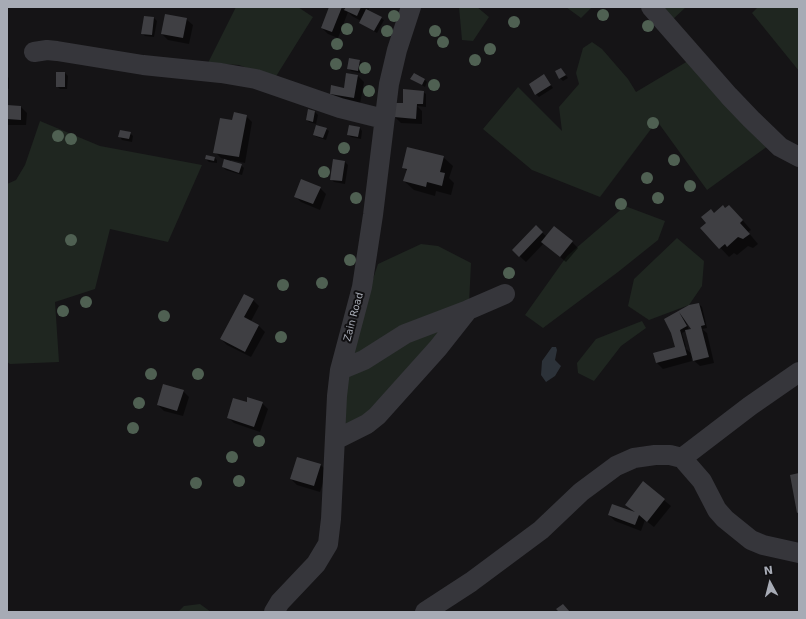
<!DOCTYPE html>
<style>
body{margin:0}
#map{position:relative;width:806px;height:619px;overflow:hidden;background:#151416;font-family:"DejaVu Sans",sans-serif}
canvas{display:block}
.frame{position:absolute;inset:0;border:8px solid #a7abb5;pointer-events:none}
.north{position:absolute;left:750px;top:563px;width:40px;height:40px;-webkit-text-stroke:3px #100f11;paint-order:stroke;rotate:353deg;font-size:11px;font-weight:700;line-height:16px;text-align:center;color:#a7abb5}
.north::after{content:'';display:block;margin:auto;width:14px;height:18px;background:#a7abb5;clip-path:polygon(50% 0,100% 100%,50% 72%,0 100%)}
</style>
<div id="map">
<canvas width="806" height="619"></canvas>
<div class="frame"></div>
<div class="north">N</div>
</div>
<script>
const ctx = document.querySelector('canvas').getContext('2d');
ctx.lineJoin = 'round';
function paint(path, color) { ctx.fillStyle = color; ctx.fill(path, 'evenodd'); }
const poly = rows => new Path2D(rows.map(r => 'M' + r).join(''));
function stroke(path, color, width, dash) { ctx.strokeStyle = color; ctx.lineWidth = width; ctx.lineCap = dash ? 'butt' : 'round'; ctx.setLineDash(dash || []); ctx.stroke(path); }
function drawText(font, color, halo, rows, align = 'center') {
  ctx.font = font + ' "DejaVu Sans",sans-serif'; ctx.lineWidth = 4; ctx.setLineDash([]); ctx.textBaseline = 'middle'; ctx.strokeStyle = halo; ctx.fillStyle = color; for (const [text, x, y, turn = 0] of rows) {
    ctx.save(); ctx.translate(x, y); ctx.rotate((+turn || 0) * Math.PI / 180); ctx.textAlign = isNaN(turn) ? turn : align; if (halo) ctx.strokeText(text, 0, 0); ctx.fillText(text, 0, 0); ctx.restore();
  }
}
const green = poly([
 [236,7,298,7,313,17,275,78,239,65,208,63],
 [459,7,477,7,489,17,473,41,462,40],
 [566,7,592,7,581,18],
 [658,7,686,7,671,21],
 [758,7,799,7,799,71,752,13],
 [592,42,602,49,628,79,636,92,693,58,772,143,707,190,657,121,600,197,532,170,483,129,518,87,562,131,559,107,579,84,576,73,583,48],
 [40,121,100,146,202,165,168,242,110,229,95,289,55,302,59,362,10,364,7,362,7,184,16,180,25,165],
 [625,206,665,221,658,240,618,272,543,328,525,315,567,256],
 [677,238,704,261,702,286,689,305,649,320,628,306,634,279],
 [421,244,438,246,471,263,469,304,437,348,385,405,347,425,336,422,348,353,378,264],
 [642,321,646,328,621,346,594,381,578,373,577,363,596,339],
 [200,604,211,612,178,612,184,606]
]);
const water = poly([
 [552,347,556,347,557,350,555,360,561,366,555,376,546,382,541,375,542,361]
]);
const shadow = poly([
 [330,7,340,7,345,11,347,8,346,7,370,7,368,11,384,20,377,33,363,25,360,23,361,21,352,16,348,12,338,38,328,34,322,28],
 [154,18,157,21,154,37,145,36,142,33],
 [186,19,193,25,189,44,168,40,162,34],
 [359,61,362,63,360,73,351,71,348,68],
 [561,69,568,78,563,81,560,78],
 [65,73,68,76,67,89,60,89,57,86],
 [544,75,553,88,539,97,536,94],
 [7,76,9,78,9,89,7,88],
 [358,76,364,82,360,104,337,100,331,94,344,89],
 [412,79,425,80,427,82,425,87],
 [423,92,426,94,426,107,417,106,422,111,422,124,401,123,395,117,403,104],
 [7,106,21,107,27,113,26,125,7,125],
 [309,110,315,112,318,115,316,124,309,122,307,120],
 [246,116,252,122,245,163,231,160,231,162,241,165,244,168,242,175,226,170,223,167,225,159,221,158,215,152,233,122],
 [360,128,362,131,361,139,351,137,348,135],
 [326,129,329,131,326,140,317,137,314,135],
 [130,133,133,136,132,142,122,140,120,137],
 [214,157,217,160,217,163,209,162,206,159],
 [443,157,453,166,449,178,454,183,451,195,436,191,435,196,414,190,404,181,407,171,403,167],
 [334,160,345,162,348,165,345,184,334,182,331,179],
 [320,188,326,194,320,210,301,202,295,196],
 [725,209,738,215,751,230,748,232,758,244,753,248,748,246,737,255,734,253,729,257,702,228,715,214],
 [536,227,547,237,572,242,578,248,566,262,544,243,526,262,513,250],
 [253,300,259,306,251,321,259,326,265,332,251,357,227,345,221,339],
 [699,304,702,307,707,328,702,329,707,333,714,363,700,366,691,358,692,361,663,369,657,363,677,348,672,332,665,319,689,306],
 [685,320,692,329,689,330],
 [686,331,692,354,685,348,686,347,682,333],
 [183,391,189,397,183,416,164,411,158,405],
 [262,403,268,409,260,432,234,423,228,417],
 [321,465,327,471,320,492,297,485,291,479],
 [643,483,671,506,654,527,645,520,641,531,615,521,609,515,639,515,626,504]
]);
const building = poly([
 [329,7,342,7,332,32,321,28],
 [346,7,361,7,357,16,344,10],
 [366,9,382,17,374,31,359,23],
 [165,14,187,18,183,38,161,34],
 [144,16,154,17,152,35,141,34],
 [349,58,360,60,358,71,347,69],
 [561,68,566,75,559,79,555,71],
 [56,72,65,72,65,87,56,87],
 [346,73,358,75,354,98,330,94,331,85,344,88],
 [414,73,425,79,422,85,410,79],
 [544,74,551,85,535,95,529,84],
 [403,89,424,91,423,104,417,104,416,119,394,117,395,103,403,103],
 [7,105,21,106,21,120,7,119],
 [308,109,315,111,313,122,306,120],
 [234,112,247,115,239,157,213,153,220,118,232,120],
 [316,125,327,128,323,138,313,135],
 [349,125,360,127,358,137,347,135],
 [120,130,131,132,129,139,118,137],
 [407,147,444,156,440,172,445,173,442,186,427,182,426,187,403,181,407,169,402,168],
 [206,155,215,157,214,161,205,159],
 [224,159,242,164,239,173,222,167],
 [333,159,345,161,342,181,330,180],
 [301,179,321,187,313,204,294,197],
 [723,205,725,208,729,205,743,220,740,223,750,234,743,239,738,237,727,247,725,244,719,249,700,228,706,223,701,217,711,209,714,213],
 [536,225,543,232,519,257,512,250],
 [554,226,573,241,560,257,541,242],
 [244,294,254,299,244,317,259,325,245,352,220,339],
 [699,303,705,325,701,326,709,357,693,361,685,330,691,329,679,312,687,326,680,330,687,355,656,363,653,353,675,347,671,333,664,319,689,305],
 [163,384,184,390,177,411,157,405],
 [247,397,263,402,254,427,227,418,233,398,247,402],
 [297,457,321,464,314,486,290,479],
 [799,473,799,512,797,513,790,475],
 [643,481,665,499,647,522,639,515,635,525,608,515,612,504,635,512,625,505],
 [563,604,570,612,559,612,556,609]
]);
const minor = poly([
 [651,7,729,96,751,119,780,147,799,157],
 [34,52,47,50,57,51,143,65,221,73,256,79,340,108,384,119],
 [340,370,364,360,405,334,468,310,505,294],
 [335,440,367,424,377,416,438,348,468,310],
 [682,458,750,406,799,372],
 [274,612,280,602,316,564,328,544,331,519,337,396,340,370,362,287,373,215,389,84,397,50,411,7],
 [425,612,471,582,541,530,581,492,616,466,634,458,655,455,670,455,682,458,702,481,717,510,725,519,751,540,763,545,799,553]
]);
const trees = [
 [603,15],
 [394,16],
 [514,22],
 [648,26],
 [347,29],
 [387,31],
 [435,31],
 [443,42],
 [337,44],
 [490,49],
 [475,60],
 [336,64],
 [365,68],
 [434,85],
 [369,91],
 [653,123],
 [58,136],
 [71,139],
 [344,148],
 [674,160],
 [324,172],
 [647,178],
 [690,186],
 [356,198],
 [658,198],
 [621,204],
 [71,240],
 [350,260],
 [509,273],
 [322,283],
 [283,285],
 [86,302],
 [63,311],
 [164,316],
 [281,337],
 [151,374],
 [198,374],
 [139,403],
 [133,428],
 [259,441],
 [232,457],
 [239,481],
 [196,483]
];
const streetNames = [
 ["Zain Road",354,317,-75]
];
paint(green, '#1f2620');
paint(water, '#2c3239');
paint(shadow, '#0007');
paint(building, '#3f3f43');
stroke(minor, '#36363b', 20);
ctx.fillStyle = '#4f6052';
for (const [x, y] of trees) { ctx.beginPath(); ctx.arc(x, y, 6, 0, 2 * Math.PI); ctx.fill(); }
drawText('10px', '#a7abb5', '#100f11', streetNames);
</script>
